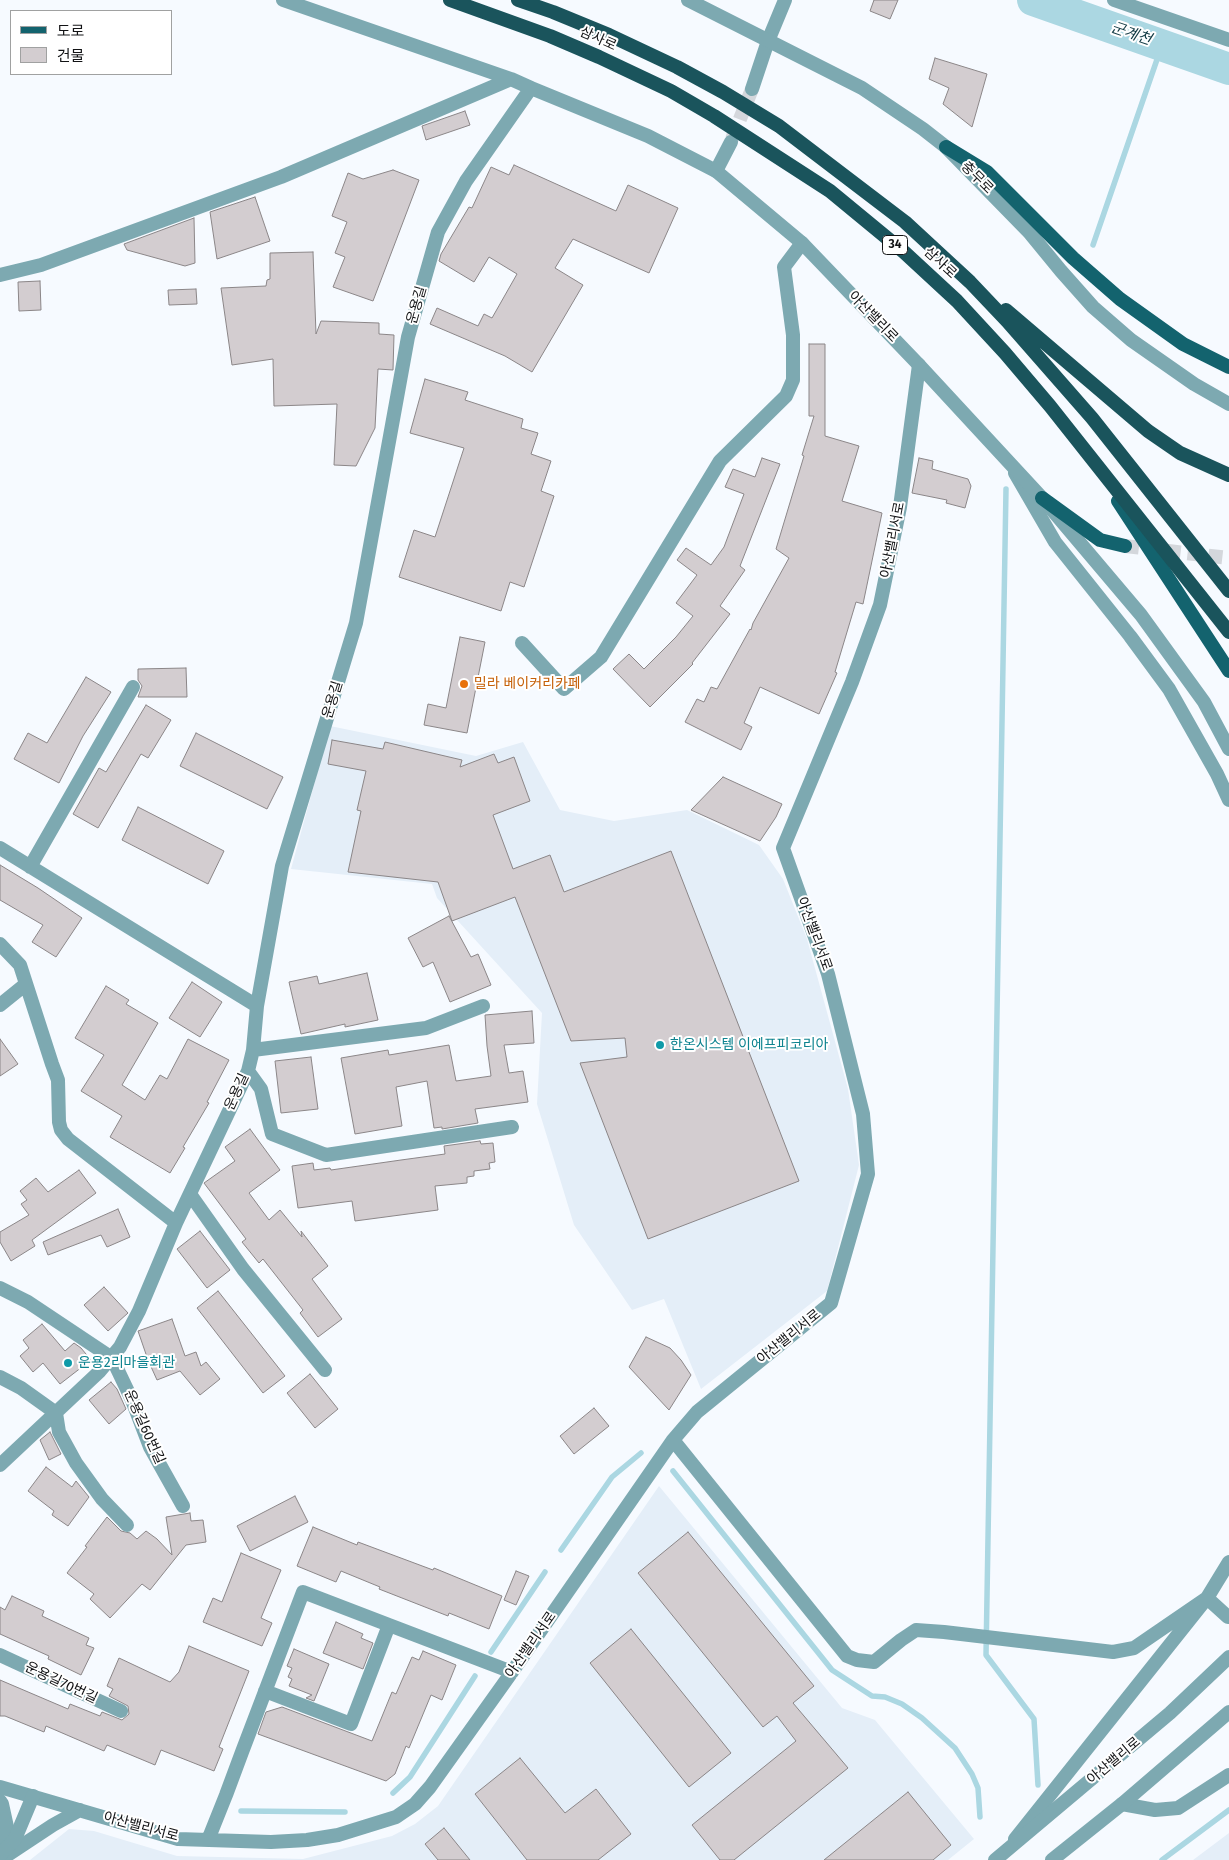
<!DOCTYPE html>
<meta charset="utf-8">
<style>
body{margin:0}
#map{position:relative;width:1229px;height:1860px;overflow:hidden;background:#f6faff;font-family:"Fira Sans","Noto Sans KR",sans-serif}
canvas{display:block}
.legend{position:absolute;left:10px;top:10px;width:162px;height:65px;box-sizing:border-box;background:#fff;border:1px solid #a0a1a1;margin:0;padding:6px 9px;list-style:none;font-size:15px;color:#121315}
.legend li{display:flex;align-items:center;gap:10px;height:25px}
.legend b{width:25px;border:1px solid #a0a1a1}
</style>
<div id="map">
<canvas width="1229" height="1860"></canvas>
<ul class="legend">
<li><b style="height:6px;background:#13636e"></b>도로</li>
<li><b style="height:14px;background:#d3cdd0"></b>건물</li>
</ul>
</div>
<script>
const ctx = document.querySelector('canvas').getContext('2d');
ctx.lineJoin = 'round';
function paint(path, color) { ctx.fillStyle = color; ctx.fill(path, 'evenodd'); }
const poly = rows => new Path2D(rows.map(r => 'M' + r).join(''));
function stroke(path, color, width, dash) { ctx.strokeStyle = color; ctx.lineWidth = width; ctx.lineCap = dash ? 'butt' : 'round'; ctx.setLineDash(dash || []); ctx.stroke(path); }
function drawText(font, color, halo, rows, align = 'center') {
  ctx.font = font + ' "Fira Sans","Noto Sans KR",sans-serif'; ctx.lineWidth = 4; ctx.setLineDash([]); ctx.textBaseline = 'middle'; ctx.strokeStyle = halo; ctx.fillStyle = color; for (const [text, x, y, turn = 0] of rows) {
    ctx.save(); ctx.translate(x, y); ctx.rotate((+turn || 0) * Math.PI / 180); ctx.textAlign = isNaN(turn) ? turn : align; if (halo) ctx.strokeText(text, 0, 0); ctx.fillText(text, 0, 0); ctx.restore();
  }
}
const built = poly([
 [330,726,476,756,523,742,560,810,614,821,687,810,759,845,783,879,807,939,848,1089,859,1165,827,1291,701,1389,664,1299,632,1310,574,1225,537,1104,542,1013,437,898,432,884,291,869],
 [659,1486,842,1708,875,1720,974,1839,948,1860,30,1860,69,1829,94,1831,177,1856,303,1859,392,1836,415,1824,438,1806],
 [1229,1833,1229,1860,1193,1860]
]);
const stream = poly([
 [1093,245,1162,45],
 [1006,489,986,1655,1034,1719,1038,1785],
 [673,1471,832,1670,872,1696,885,1697,902,1704,922,1718,955,1748,972,1774,978,1788,980,1817],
 [561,1550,612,1477,641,1453],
 [491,1652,545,1572],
 [393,1793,410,1777,475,1676],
 [241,1811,345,1812],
 [1162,1860,1229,1810]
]);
const river = poly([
 [1033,0,1229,69]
]);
const building = poly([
 [874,0,898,0,890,19,870,11,874,0],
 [935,58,987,74,972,127,943,104,949,88,929,79,935,58],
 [465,111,470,125,426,140,422,126,465,111],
 [514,165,616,211,628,185,678,208,649,273,573,239,555,268,583,285,532,372,505,356,430,324,437,308,478,326,484,314,492,318,517,274,489,257,474,282,439,261,441,254,469,207,472,208,491,167,509,175,514,165],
 [393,170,419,180,373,301,333,287,345,257,335,253,347,222,332,216,348,173,363,179,393,170],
 [255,197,270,241,217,259,210,212,255,197],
 [194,218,195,263,185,266,127,250,124,244,194,218],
 [313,252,316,334,321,321,379,323,379,334,394,335,393,370,378,369,375,428,356,466,334,465,337,404,274,406,273,359,232,365,221,288,266,286,267,280,270,279,270,253,313,252],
 [40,281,41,310,19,311,18,282,40,281],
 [196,289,197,304,169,305,168,290,196,289],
 [809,344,825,344,825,436,859,446,842,501,882,513,863,604,856,602,835,672,837,673,819,714,760,687,744,723,752,727,741,750,685,722,697,699,704,702,711,687,717,689,750,629,751,630,753,623,789,558,776,549,804,456,802,455,814,416,809,416,809,344],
 [425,379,468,392,465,400,523,419,521,428,538,433,531,454,551,461,541,491,554,496,524,587,510,582,501,611,399,577,414,530,435,537,464,448,410,433,425,379],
 [762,458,780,464,740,566,745,570,720,606,730,614,692,663,693,664,650,707,613,669,629,654,644,669,676,637,693,616,676,603,697,575,677,560,686,548,711,565,724,547,744,494,725,487,733,469,755,477,762,458],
 [919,458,933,461,932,469,968,479,971,486,965,508,946,503,947,500,912,493,919,458],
 [460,637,485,642,467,733,424,725,428,704,446,708,460,637],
 [186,668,187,697,138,697,142,686,138,680,138,669,186,668],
 [86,677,111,692,83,736,59,783,14,759,28,733,47,743,86,677],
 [146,705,171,720,148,758,141,754,98,828,73,814,99,768,106,772,146,705],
 [196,733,283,777,267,809,180,766,196,733],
 [332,740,383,749,385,742,462,760,460,767,494,754,498,763,514,757,530,801,493,815,513,869,550,855,564,892,671,851,799,1181,648,1239,580,1063,627,1057,625,1038,571,1041,515,897,452,921,438,882,348,872,361,811,357,810,366,771,328,764,332,740],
 [723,777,782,804,776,817,760,841,691,810,723,777],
 [138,807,224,851,208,884,122,840,138,807],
 [0,865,38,888,82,918,56,957,32,942,43,925,0,900,0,865],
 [449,916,471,957,478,954,491,985,450,1002,433,962,423,967,408,938,449,916],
 [367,973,378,1020,345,1027,345,1024,301,1034,289,982,317,976,319,984,367,973],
 [192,982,222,1002,200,1037,169,1018,192,982],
 [106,986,129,1000,126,1004,158,1023,122,1085,145,1100,160,1075,167,1079,188,1039,229,1060,207,1102,209,1103,183,1147,185,1148,170,1173,110,1137,122,1116,81,1091,104,1055,75,1038,106,986],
 [532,1011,534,1043,504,1045,509,1073,523,1071,528,1102,475,1109,478,1123,442,1129,442,1127,434,1128,427,1081,396,1087,402,1126,355,1134,341,1058,388,1050,389,1055,449,1045,456,1081,491,1076,487,1046,485,1015,532,1011],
 [0,1039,18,1064,0,1076,0,1039],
 [311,1057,318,1109,281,1113,275,1061,311,1057],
 [250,1129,280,1170,249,1193,269,1220,280,1210,302,1237,301,1231,328,1266,312,1279,342,1319,318,1337,300,1313,303,1310,263,1259,259,1263,242,1242,246,1239,204,1183,235,1161,225,1147,250,1129],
 [480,1141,481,1144,493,1143,495,1162,489,1163,490,1169,474,1171,474,1176,467,1177,467,1183,435,1186,438,1210,355,1221,352,1201,298,1208,292,1166,313,1163,314,1170,330,1168,331,1170,401,1160,445,1154,444,1146,480,1141],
 [79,1170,96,1193,32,1240,35,1246,11,1261,0,1242,0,1232,29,1215,21,1204,27,1200,20,1191,36,1178,48,1192,79,1170],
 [118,1209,130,1237,107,1247,101,1235,48,1255,43,1242,118,1209],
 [200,1231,230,1270,207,1288,177,1249,200,1231],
 [104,1287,128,1313,108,1331,84,1305,104,1287],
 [218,1291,285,1376,263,1393,197,1308,218,1291],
 [172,1319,185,1356,196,1352,201,1366,206,1362,220,1379,200,1395,180,1371,157,1380,148,1360,138,1331,172,1319],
 [42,1324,65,1351,74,1343,81,1348,91,1360,60,1384,43,1363,33,1372,20,1356,29,1348,23,1340,42,1324],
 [646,1337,670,1348,681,1360,691,1375,669,1410,629,1367,646,1337],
 [310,1374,338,1409,315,1428,287,1393,310,1374],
 [111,1382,117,1389,126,1409,109,1424,89,1400,111,1382],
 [594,1408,609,1426,574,1454,560,1436,594,1408],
 [50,1432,61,1454,49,1460,40,1440,50,1432],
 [46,1467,72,1487,76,1481,89,1497,68,1526,52,1515,54,1511,28,1491,46,1467],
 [295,1496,308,1522,250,1551,237,1526,295,1496],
 [190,1513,191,1521,203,1520,206,1542,186,1545,150,1590,142,1584,110,1618,90,1599,94,1594,67,1573,87,1547,85,1546,107,1517,121,1531,130,1533,137,1539,146,1531,157,1539,172,1555,166,1517,190,1513],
 [313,1527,357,1545,358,1542,433,1570,434,1568,502,1596,489,1629,449,1613,448,1616,379,1589,380,1587,341,1571,336,1582,297,1566,313,1527],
 [688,1532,814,1686,793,1703,848,1768,734,1860,720,1860,692,1825,796,1741,777,1716,763,1727,638,1573,688,1532],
 [241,1553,281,1570,261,1618,272,1623,262,1646,203,1622,213,1598,222,1602,241,1553],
 [516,1571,529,1576,516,1605,504,1600,516,1571],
 [12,1596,44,1611,42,1616,89,1638,86,1645,94,1648,81,1675,48,1659,49,1656,0,1634,0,1607,5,1610,12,1596],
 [336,1622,363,1634,361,1638,373,1643,363,1669,323,1653,336,1622],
 [631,1629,731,1753,689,1787,590,1663,631,1629],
 [189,1646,249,1671,219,1747,223,1749,214,1771,161,1750,155,1765,107,1745,104,1751,46,1726,44,1732,5,1716,0,1716,0,1680,68,1709,70,1704,100,1716,102,1712,122,1720,129,1714,128,1706,109,1696,113,1689,107,1686,119,1658,170,1682,179,1672,189,1646],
 [294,1649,329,1664,314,1701,306,1698,312,1695,289,1686,292,1679,288,1677,292,1668,287,1666,294,1649],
 [423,1651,456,1665,442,1700,431,1695,409,1748,406,1746,395,1774,386,1781,258,1734,266,1712,282,1707,372,1741,392,1692,396,1694,412,1657,419,1660,423,1651],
 [520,1758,565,1813,596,1789,631,1834,598,1860,527,1860,475,1794,520,1758],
 [908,1792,951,1845,933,1860,824,1860,908,1792],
 [444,1828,470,1860,438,1860,425,1844,444,1828]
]);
const minorTunnel = poly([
 [732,139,752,89]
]);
const primaryTunnel = poly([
 [1125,546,1229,558]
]);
const minor = poly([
 [283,0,511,79,531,88],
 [1114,0,1229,40],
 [752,89,768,41,785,0],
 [0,275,41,265,281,177,511,79],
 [1015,473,1055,542,1130,636,1169,689,1217,774,1229,800],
 [522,643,564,689,601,657,720,461,786,396,793,380,793,335,784,267,802,243],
 [0,848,257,1006],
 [30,867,133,687],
 [0,944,20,965,52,1064,58,1080,59,1122,61,1130,68,1139,176,1223],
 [0,1005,26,984],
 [253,1050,426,1028,483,1006],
 [248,1071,261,1089,272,1134,326,1155,512,1127],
 [190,1194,243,1269,325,1370],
 [0,1288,28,1302,112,1358,132,1400,150,1447,183,1506],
 [0,1377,21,1388,56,1413,59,1432,76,1463,102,1499,127,1525],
 [673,1440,847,1656,857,1660,874,1662,901,1640,916,1630,944,1632,1113,1652,1134,1648,1207,1598,1229,1562],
 [0,1465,99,1372,120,1347,139,1311,176,1223,248,1071,253,1050,257,1006,282,866,356,623,408,337,438,232,466,181,531,88,648,136,716,171,731,142],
 [389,1625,512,1672],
 [0,1655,121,1711],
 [0,1787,178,1839,271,1842,307,1840,338,1835,396,1817,415,1804,430,1787,512,1672,673,1440,697,1412,831,1303,868,1174,863,1114,828,974,783,848,852,682,880,605,900,507,919,365],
 [0,1801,2,1804,7,1827,0,1841],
 [1122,1804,1155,1810,1178,1808,1229,1775],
 [1015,1839,1207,1598,1228,1617],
 [208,1840,226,1795,242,1752,303,1592,389,1625,351,1724,265,1691],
 [0,1860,53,1825,80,1810]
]);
const tertiary = poly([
 [688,0,862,88,923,129,946,147,1029,232,1061,271,1093,307,1131,340,1194,384,1229,404],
 [716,171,802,243,919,365,1042,498,1141,615,1204,702,1229,749],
 [0,1855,15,1839,33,1796],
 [995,1860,1170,1713,1229,1657],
 [1052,1860,1122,1804,1229,1712]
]);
const primary = poly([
 [946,147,987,172,1073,258,1120,299,1183,344,1229,367],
 [1042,498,1100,540,1125,546],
 [1118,501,1229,671]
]);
const trunk = poly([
 [450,0,550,36,599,57,671,91,714,116,830,191,904,252,957,301,1005,353,1050,406,1229,632],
 [518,0,553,12,609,35,677,67,723,92,779,126,905,222,970,282,1007,321,1092,418,1229,591],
 [1006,310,1148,431,1180,453,1229,475]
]);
const markers = [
 [464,684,5,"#e8710a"],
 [660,1045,5,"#0f9aa8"],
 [68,1363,5,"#0f9aa8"]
];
const shields = [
 [895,245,25]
];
const shieldNames = [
 ["34",895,245]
];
const streetNames = [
 ["삼사로",598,39,24],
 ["충무로",977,178,45],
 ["삼사로",940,263,43],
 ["운용길",417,305,-74],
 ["아산밸리로",873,317,46],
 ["아산밸리서로",893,540,-79],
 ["운용길",333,700,-73],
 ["아산밸리서로",814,934,70],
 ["운용길",237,1092,-65],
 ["아산밸리서로",789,1337,-39],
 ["운용길60번길",144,1427,66],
 ["아산밸리서로",531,1645,-55],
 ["운용길70번길",61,1683,25],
 ["아산밸리로",1114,1761,-40],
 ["아산밸리서로",141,1827,15]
];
const foodNames = [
 ["밀라 베이커리카페",474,684]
];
const cultureNames = [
 ["한온시스템 이에프피코리아",670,1045],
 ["운용2리마을회관",78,1363]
];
const waterNames = [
 ["군계천",1131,34,19]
];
paint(built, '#e4eef8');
stroke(stream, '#abd7e2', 5.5);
stroke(river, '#abd7e2', 32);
paint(building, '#d3cdd0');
stroke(building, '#8b8688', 1);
stroke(minorTunnel, '#d4d7dc', 14, [14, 7]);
stroke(primaryTunnel, '#d4d7dc', 14, [14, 7]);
stroke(minor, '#7da9b1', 14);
stroke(tertiary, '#7da9b1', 14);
stroke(primary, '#13636e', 14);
stroke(trunk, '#1a545c', 14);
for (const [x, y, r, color] of markers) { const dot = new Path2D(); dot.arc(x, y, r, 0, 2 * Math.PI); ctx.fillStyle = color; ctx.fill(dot); stroke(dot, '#fff', 2); }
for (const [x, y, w] of shields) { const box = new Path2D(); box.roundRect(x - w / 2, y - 9.5, w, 19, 4); ctx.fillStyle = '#fff'; ctx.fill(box); stroke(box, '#121315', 1); }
drawText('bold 12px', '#121315', null, shieldNames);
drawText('14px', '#121315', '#fff', streetNames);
drawText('14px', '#c56008', '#fff', foodNames, 'left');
drawText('14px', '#0d838f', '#fff', cultureNames, 'left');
drawText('italic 15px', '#113a43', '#fff', waterNames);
</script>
